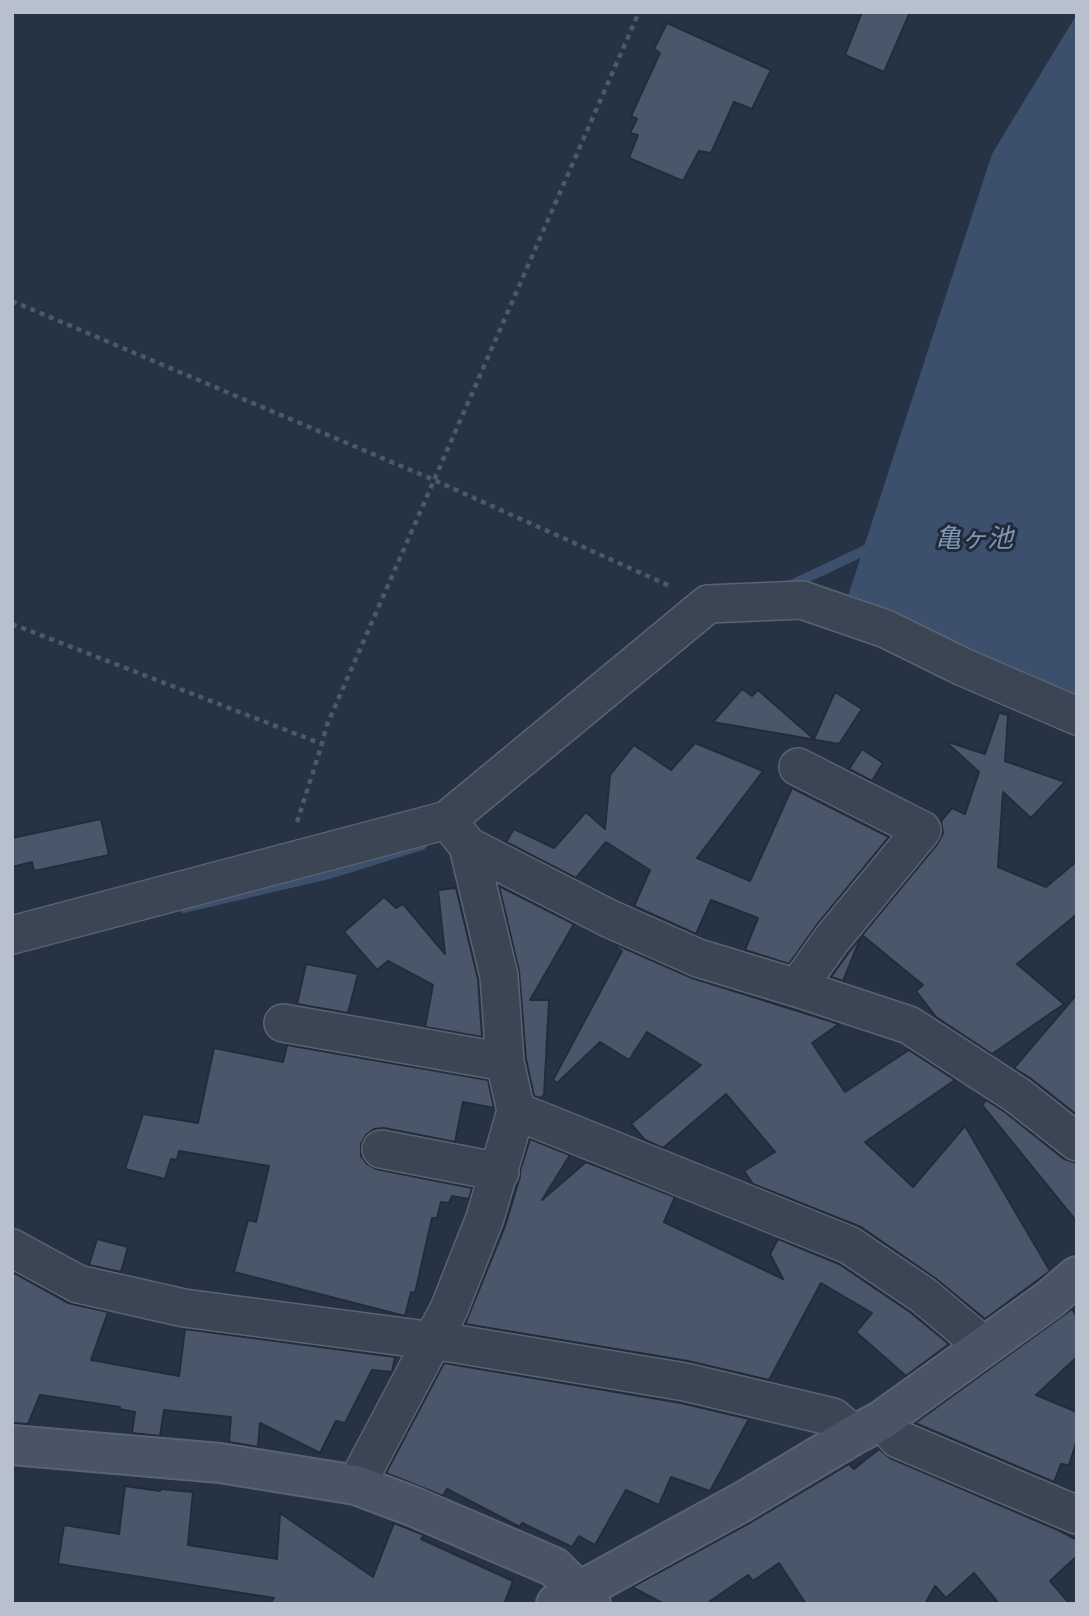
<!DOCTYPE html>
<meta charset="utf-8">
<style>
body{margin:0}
#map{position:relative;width:1089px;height:1616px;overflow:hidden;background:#263345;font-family:"DejaVu Sans",sans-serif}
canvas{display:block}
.frame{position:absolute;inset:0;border:14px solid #b9c0cd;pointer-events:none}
</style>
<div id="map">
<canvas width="1089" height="1616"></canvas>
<div class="frame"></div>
</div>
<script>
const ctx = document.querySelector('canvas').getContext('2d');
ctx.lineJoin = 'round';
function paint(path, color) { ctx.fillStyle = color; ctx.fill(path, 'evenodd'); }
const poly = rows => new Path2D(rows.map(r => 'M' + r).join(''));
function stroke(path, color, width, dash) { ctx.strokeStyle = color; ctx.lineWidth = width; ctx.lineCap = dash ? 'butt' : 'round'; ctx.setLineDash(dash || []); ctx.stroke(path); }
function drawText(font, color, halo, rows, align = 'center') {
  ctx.font = font + ' "DejaVu Sans","Noto Sans JP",sans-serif'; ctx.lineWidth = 6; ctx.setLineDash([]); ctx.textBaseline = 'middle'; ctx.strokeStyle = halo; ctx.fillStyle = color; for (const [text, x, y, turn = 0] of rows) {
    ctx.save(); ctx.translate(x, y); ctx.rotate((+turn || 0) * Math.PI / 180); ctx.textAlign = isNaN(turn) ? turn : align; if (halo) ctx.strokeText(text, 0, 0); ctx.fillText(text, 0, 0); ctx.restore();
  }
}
const water = poly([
 [1077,14,1077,700,847,599,992,154]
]);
const stream = poly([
 [785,588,872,547],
 [184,908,329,874,422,845]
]);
const building = poly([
 [862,12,910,12,884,72,845,55,862,12],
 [667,23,771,70,752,109,734,102,711,153,699,151,683,181,629,158,638,135,630,133,637,119,631,116,660,53,654,49,667,23],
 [742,689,752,696,758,690,814,739,835,692,862,709,839,744,713,722,742,689],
 [999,713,1008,715,1005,761,1065,782,1031,818,1003,792,998,867,1046,887,1077,861,1077,914,1017,964,1064,1004,992,1054,936,1017,916,991,923,985,862,935,938,843,943,833,941,821,952,808,965,814,979,772,945,741,985,754,999,713],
 [695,743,763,771,697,858,750,881,792,788,889,837,816,926,789,964,745,950,758,918,711,900,696,934,634,906,650,870,606,842,576,878,506,842,514,829,554,848,586,812,605,829,610,775,634,745,671,770,695,743],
 [862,749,883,763,872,781,849,769,862,749],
 [101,819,109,855,34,871,32,862,12,867,12,838,101,819],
 [499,886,574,924,530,1000,549,1000,544,1095,540,1098,534,1096,526,1059,519,971,499,886],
 [456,888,478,979,482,1037,425,1027,433,985,388,961,377,970,344,932,384,897,396,908,403,904,445,954,438,890,456,888],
 [861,937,843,981,831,977,849,952,861,937],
 [617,945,692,978,839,1024,812,1043,845,1092,909,1050,955,1080,865,1142,913,1187,965,1126,1050,1271,985,1319,935,1278,861,1227,753,1184,744,1171,775,1152,726,1094,663,1148,645,1140,631,1124,701,1065,647,1032,629,1060,600,1042,557,1083,553,1080,622,951,616,947,617,945],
 [306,964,358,974,348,1013,297,1004,306,964],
 [1077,994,1077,1115,1030,1078,1014,1068,1077,994],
 [287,1045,488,1080,494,1108,463,1102,455,1142,384,1128,374,1129,366,1135,361,1144,361,1156,367,1164,376,1169,472,1188,469,1199,452,1196,449,1203,441,1202,437,1218,432,1218,415,1293,411,1292,405,1316,234,1272,248,1220,256,1222,269,1166,179,1151,177,1160,171,1159,165,1179,125,1169,143,1114,198,1123,214,1048,283,1062,287,1045],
 [986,1100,1005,1112,1064,1159,1077,1163,1077,1222,982,1105,986,1100],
 [530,1139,570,1155,542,1200,586,1162,675,1197,664,1222,783,1279,770,1254,778,1239,839,1264,910,1312,949,1344,906,1376,856,1332,872,1313,821,1283,769,1380,688,1361,465,1324,505,1226,520,1177,520,1171,530,1139],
 [97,1239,128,1247,121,1272,89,1265,97,1239],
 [12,1272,68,1303,108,1312,91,1360,179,1376,185,1329,395,1357,392,1372,372,1370,345,1423,336,1421,320,1453,260,1423,258,1447,229,1442,231,1417,164,1410,160,1436,132,1433,135,1412,119,1409,120,1407,40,1395,28,1424,12,1423,12,1272],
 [1072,1309,1077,1317,1077,1357,1036,1395,1077,1412,1077,1440,1069,1465,1061,1464,1054,1482,915,1423,1072,1309],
 [444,1363,681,1403,749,1419,710,1491,671,1477,659,1505,626,1490,595,1545,579,1536,572,1547,522,1523,520,1527,447,1489,443,1496,386,1473,444,1363],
 [879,1449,890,1458,1058,1530,1077,1540,1077,1556,1050,1581,1070,1604,999,1604,974,1573,946,1598,935,1586,925,1604,806,1604,779,1563,753,1581,748,1575,706,1604,664,1604,632,1587,753,1521,849,1464,854,1469,879,1449],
 [125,1486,160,1491,160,1489,193,1492,188,1545,277,1559,280,1513,373,1577,394,1523,424,1535,421,1539,513,1581,504,1604,270,1604,274,1598,58,1564,64,1525,119,1534,125,1486]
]);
const path = poly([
 [12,301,434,480,672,587],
 [12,624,322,744],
 [297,822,322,744,326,727,639,12]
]);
const street = poly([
 [447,820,468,846,608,918,698,958,797,988,909,1025,1017,1095,1077,1142],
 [12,935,447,820,708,604,802,600,886,629,963,667,1077,716],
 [797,988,832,939,922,830,798,767],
 [283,1023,505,1062],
 [516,1111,849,1245,923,1295,984,1346],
 [381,1149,500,1172],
 [12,1248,78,1284,184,1308,457,1344,685,1382,833,1417,854,1435],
 [882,1420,898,1439,1077,1515],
 [356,1485,449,1309,485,1218,516,1111,505,1062,499,976,468,846]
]);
const secondary = poly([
 [12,1445,220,1463,356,1485,412,1506,554,1567,591,1604],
 [556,1604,742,1502,854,1435,882,1420,1050,1299,1077,1276]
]);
const waterNames = [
 ["亀ヶ池",974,540]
];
paint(water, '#3c506e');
stroke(stream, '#3c506e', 10);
paint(building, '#4a576b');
stroke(building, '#222c3b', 2);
stroke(street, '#5a6371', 40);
stroke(secondary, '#5a6371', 42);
stroke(path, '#475e61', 4.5, [5, 5]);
stroke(street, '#3b4554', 37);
stroke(secondary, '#495467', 38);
drawText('italic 26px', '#7f96b5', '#202a39', waterNames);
</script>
